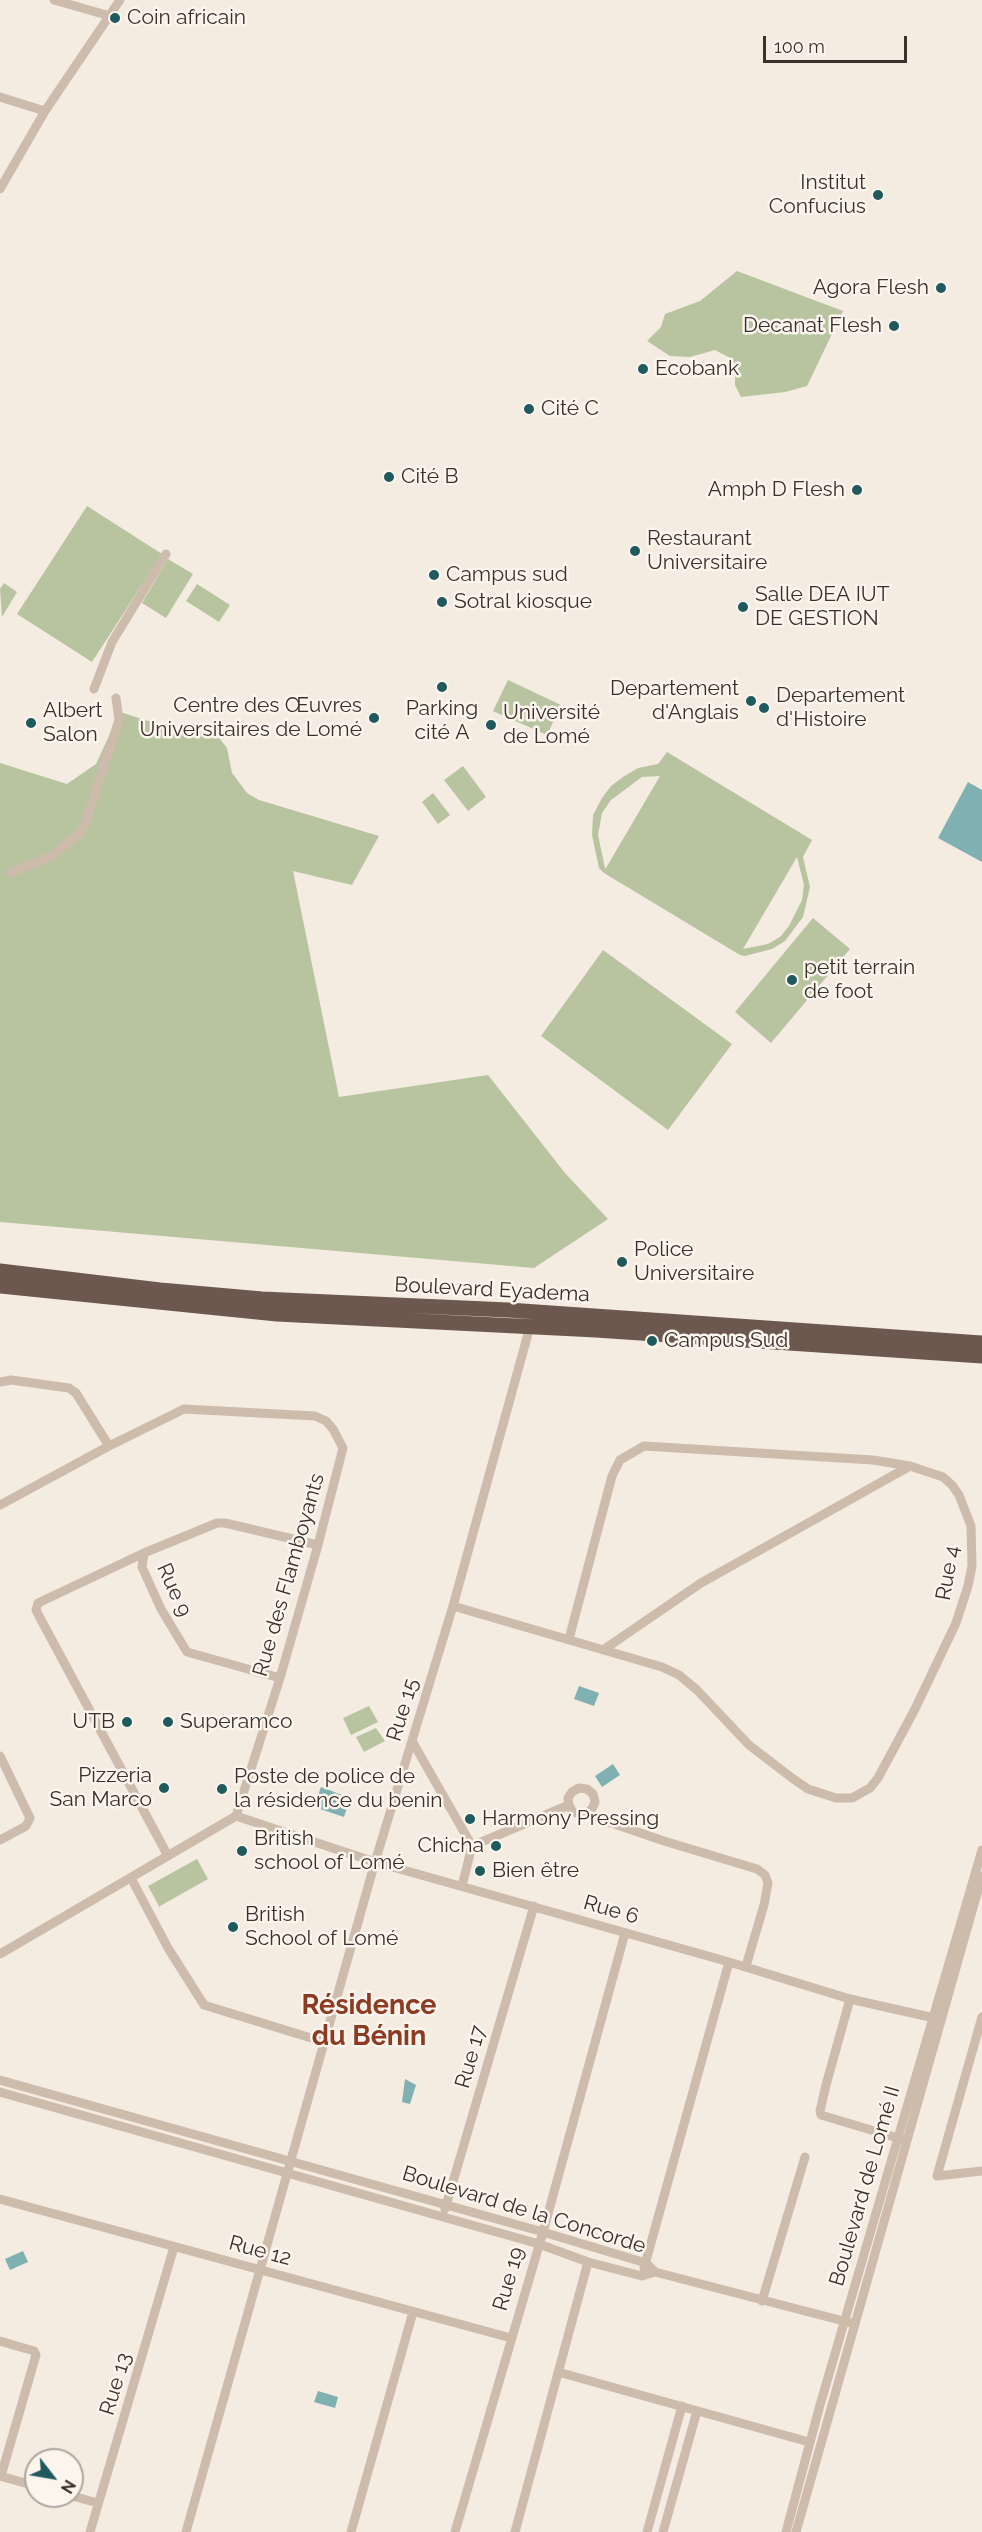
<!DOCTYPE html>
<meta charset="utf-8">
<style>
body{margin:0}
#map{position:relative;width:982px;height:2532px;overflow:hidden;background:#f4ebe1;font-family:Raleway,sans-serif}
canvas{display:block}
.north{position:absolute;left:24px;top:2448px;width:60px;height:60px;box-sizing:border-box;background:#fbf5ee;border:2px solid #aea6a0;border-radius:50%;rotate:121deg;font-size:16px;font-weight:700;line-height:24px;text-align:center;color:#3b302b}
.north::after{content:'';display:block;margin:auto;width:21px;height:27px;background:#1f5a5e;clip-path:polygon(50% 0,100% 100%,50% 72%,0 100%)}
.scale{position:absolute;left:763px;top:36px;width:144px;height:27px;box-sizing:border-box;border:3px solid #3b302b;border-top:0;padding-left:8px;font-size:18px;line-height:21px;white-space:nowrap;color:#3b302b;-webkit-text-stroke:4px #fbf5ee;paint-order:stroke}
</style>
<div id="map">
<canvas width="982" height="2532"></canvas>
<div class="north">N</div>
<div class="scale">100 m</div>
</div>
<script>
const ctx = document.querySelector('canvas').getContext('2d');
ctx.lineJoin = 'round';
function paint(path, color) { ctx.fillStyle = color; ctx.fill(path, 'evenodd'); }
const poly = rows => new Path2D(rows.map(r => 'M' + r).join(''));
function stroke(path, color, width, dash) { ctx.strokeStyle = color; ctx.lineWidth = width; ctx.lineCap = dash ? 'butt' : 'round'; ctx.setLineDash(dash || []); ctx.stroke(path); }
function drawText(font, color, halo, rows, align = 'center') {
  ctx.font = font + ' Raleway,sans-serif'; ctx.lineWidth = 5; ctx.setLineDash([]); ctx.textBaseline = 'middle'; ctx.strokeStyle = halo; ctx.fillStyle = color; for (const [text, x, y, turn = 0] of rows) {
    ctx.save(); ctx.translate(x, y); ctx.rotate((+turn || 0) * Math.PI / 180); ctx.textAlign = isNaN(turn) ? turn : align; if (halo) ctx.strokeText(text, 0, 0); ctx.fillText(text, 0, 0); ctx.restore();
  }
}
const green = poly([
 [737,271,843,311,807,386,785,392,741,397,735,385,735,375,730,358,715,350,690,357,670,356,647,341,661,327,665,314,700,301],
 [87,506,162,554,92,662,17,614],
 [168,559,193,574,166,618,142,603],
 [4,583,17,592,2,617,0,589],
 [197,584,230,605,219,622,186,601],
 [508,680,561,705,547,735,493,711],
 [120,712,161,725,211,733,220,739,227,748,232,773,247,793,259,800,379,836,352,885,293,871,339,1097,488,1075,565,1173,608,1219,534,1268,0,1222,0,763,67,784,96,764],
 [667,752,812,840,803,857,810,887,803,917,785,941,772,949,745,956,740,955,604,873,599,868,592,835,593,815,602,798,611,786,623,777,638,768,658,764],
 [660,776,606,868,605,868,598,835,602,813,611,800,642,777],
 [797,857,804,885,802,900,789,926,780,937,768,944,743,949],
 [463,766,486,797,468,811,444,780],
 [433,793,450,815,438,824,422,802],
 [813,918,850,949,771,1043,735,1012],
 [603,950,732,1044,668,1130,541,1036],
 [369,1706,378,1722,351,1735,343,1718],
 [376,1728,385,1741,364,1752,356,1737],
 [197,1859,208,1879,160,1906,160,1908,148,1886]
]);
const water = poly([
 [968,782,982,790,982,862,938,838],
 [579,1686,599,1693,594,1706,574,1699],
 [613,1764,620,1775,602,1787,595,1776],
 [321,1787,350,1798,344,1817,314,1807],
 [405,2079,416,2085,410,2104,402,2102],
 [23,2251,28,2262,10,2270,5,2259],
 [318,2391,338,2397,335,2408,314,2402]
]);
const minor = poly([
 [54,0,110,16],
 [0,97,45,111],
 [0,189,45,111,120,0],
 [94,689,112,642,166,554],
 [11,873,53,855,79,834,86,821,119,720,116,698],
 [0,1382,11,1380,69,1388,76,1393,109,1446],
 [0,1505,109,1446,184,1409,315,1416,326,1421,333,1429,343,1448,318,1545,280,1678,236,1816,0,1954],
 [144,1553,142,1567,161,1609,187,1652,280,1678],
 [453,1606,662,1667,679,1675,697,1690,749,1745,792,1778,808,1789,836,1798,852,1798,870,1788,878,1778,915,1709,956,1623,968,1586,972,1566,971,1526,959,1495,952,1485,943,1477,910,1466,873,1460,644,1446,620,1460,612,1476,569,1639],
 [603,1650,701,1583,910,1466],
 [412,1741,472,1846,462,1886],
 [0,1756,30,1818,26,1826,0,1840],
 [585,1814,592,1809,595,1802,593,1794,587,1789,579,1788,572,1792,568,1798,569,1805,572,1811,579,1814,585,1814,664,1841,757,1869,765,1875,768,1883,764,1905,746,1966],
 [236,1816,375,1862,729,1962,850,1999,934,2018],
 [472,1846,569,1805],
 [168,1856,39,1616,36,1610,38,1603,144,1553,217,1523,225,1523,318,1545],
 [131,1878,168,1948,204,2005,324,2042],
 [850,1999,826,2085,820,2111,821,2115,901,2139],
 [982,2017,937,2176,982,2171],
 [0,2080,543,2232,646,2263,655,2272,855,2324],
 [0,2092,539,2244,588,2262,642,2276,655,2272],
 [0,2199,511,2338],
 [445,2209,534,1906],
 [644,2268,729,1962],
 [762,2301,805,2157],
 [0,2341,34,2351,36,2355,1,2476],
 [558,2372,809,2442],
 [0,2476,36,2486],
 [72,2496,98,2503],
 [90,2532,174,2247],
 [186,2532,375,1862,453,1606,531,1323],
 [351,2532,413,2312],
 [455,2532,543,2232,625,1933],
 [515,2532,588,2262],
 [647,2532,682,2406],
 [663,2532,697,2411],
 [786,2532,820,2405,982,1850],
 [796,2532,982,1876]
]);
const trunk = poly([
 [0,1271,160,1290,262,1299,508,1310,982,1343],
 [0,1286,277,1314,596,1330,982,1356]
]);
const markers = [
 [115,18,6,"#1f5a5e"],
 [878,195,6,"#1f5a5e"],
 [941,288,6,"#1f5a5e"],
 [894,326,6,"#1f5a5e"],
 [643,369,6,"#1f5a5e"],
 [529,409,6,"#1f5a5e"],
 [389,477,6,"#1f5a5e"],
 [857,490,6,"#1f5a5e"],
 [635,551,6,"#1f5a5e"],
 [434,575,6,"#1f5a5e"],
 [442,602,6,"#1f5a5e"],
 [743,607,6,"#1f5a5e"],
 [442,687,6,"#1f5a5e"],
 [751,701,6,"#1f5a5e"],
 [764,708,6,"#1f5a5e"],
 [374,718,6,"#1f5a5e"],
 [31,723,6,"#1f5a5e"],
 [491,725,6,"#1f5a5e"],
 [792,980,6,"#1f5a5e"],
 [622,1262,6,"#1f5a5e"],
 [652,1341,6,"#1f5a5e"],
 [127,1722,6,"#1f5a5e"],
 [168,1722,6,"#1f5a5e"],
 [164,1788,6,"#1f5a5e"],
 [222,1789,6,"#1f5a5e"],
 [470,1819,6,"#1f5a5e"],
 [496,1846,6,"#1f5a5e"],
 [242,1851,6,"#1f5a5e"],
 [480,1871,6,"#1f5a5e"],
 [233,1927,6,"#1f5a5e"]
];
const poiNames = [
 ["Coin africain",127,18],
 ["Institut",866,183,"right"],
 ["Confucius",866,207,"right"],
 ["Agora Flesh",929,288,"right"],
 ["Decanat Flesh",882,326,"right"],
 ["Ecobank",655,369],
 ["Cité C",541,409],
 ["Cité B",401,477],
 ["Amph D Flesh",845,490,"right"],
 ["Restaurant",647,539],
 ["Universitaire",647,563],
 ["Campus sud",446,575],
 ["Salle DEA IUT",755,595],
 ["DE GESTION",755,619],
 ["Sotral kiosque",454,602],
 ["Departement",739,689,"right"],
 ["d'Anglais",739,713,"right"],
 ["Departement",776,696],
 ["d'Histoire",776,720],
 ["Centre des Œuvres",362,706,"right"],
 ["Universitaires de Lomé",362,730,"right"],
 ["Parking",442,709,"center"],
 ["cité A",442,733,"center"],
 ["Albert",43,711],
 ["Salon",43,735],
 ["Université",503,713],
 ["de Lomé",503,737],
 ["petit terrain",804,968],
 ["de foot",804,992],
 ["Police",634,1250],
 ["Universitaire",634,1274],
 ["Campus Sud",664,1341],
 ["UTB",115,1722,"right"],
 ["Superamco",180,1722],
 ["Pizzeria",152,1776,"right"],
 ["San Marco",152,1800,"right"],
 ["Poste de police de",234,1777],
 ["la résidence du benin",234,1801],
 ["Harmony Pressing",482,1819],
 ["British",254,1839],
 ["school of Lomé",254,1863],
 ["Chicha",484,1846,"right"],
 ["Bien être",492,1871],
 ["British",245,1915],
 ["School of Lomé",245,1939]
];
const streetNames = [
 ["Boulevard Eyadema",492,1290,3],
 ["Rue 4",948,1573,-80],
 ["Rue des Flamboyants",289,1575,-74],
 ["Rue 9",174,1590,66],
 ["Rue 15",403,1710,-73],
 ["Rue 6",611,1910,16],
 ["Rue 17",471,2057,-74],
 ["Boulevard de Lomé II",865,2186,-74],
 ["Boulevard de la Concorde",524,2210,17],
 ["Rue 12",260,2251,15],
 ["Rue 19",509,2279,-74],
 ["Rue 13",116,2384,-73]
];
const districtNames = [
 ["Résidence",369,2006],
 ["du Bénin",369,2037]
];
paint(green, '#b8c4a0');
paint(water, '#7fb0b2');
stroke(minor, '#cdbbac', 9);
stroke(trunk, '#6c584f', 15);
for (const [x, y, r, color] of markers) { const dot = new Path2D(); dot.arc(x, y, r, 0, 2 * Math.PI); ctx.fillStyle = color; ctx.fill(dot); stroke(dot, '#fbf5ee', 2); }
drawText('21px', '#3b302b', '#fbf5ee', poiNames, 'left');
drawText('21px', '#3b302b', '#fbf5ee', streetNames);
drawText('bold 27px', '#8c3b22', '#fbf5ee', districtNames);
</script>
